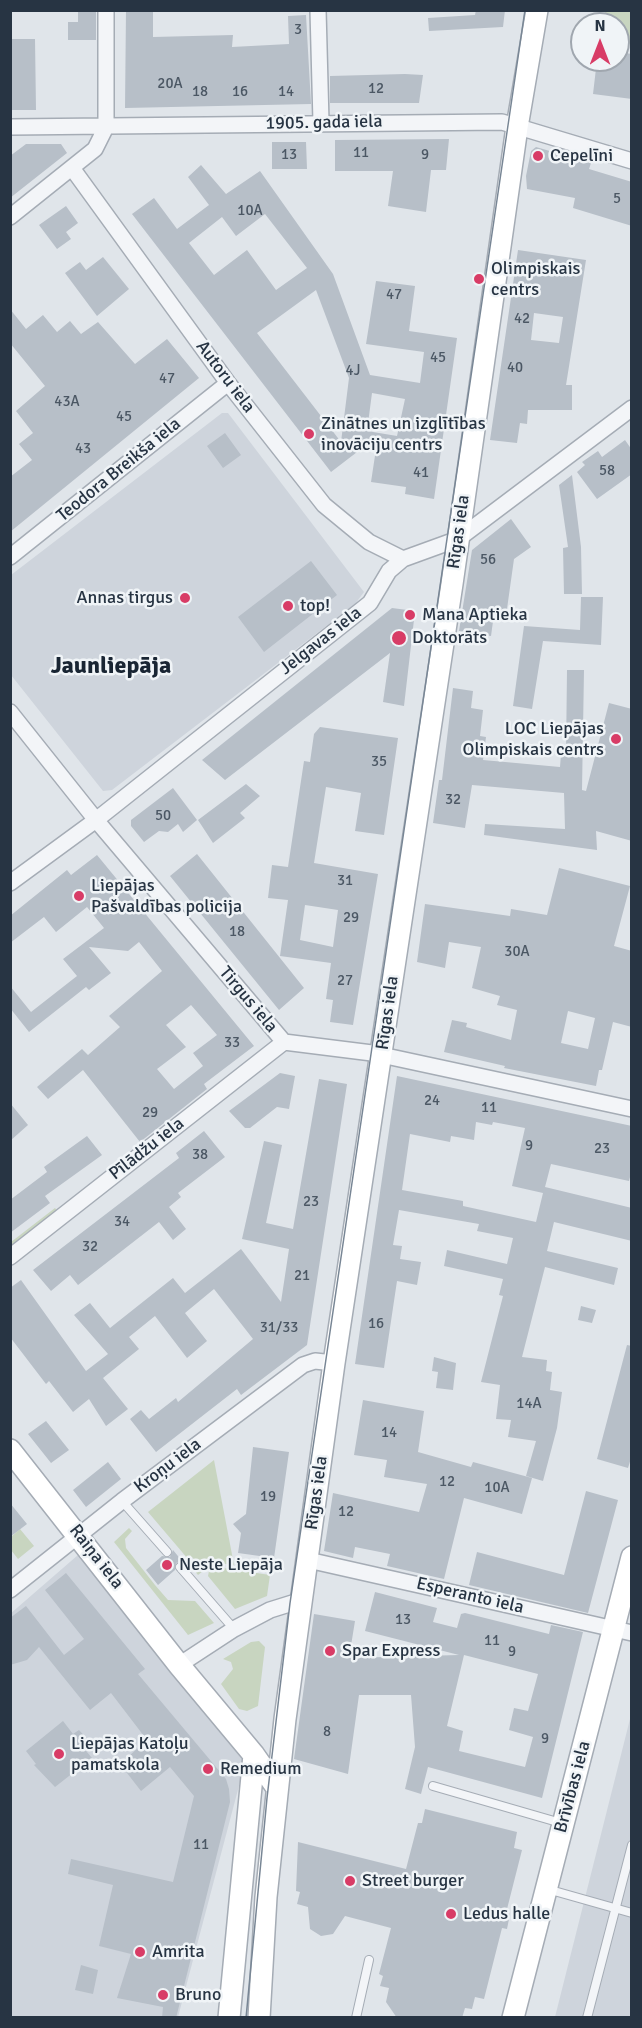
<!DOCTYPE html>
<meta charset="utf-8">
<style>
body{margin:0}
#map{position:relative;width:642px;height:2028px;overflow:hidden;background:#e0e5ea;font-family:Signika,sans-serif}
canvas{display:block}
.frame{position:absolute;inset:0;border:12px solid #273443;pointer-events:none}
.north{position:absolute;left:570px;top:12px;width:60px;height:60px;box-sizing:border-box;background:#f0f4f7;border:2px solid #a0a7af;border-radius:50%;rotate:0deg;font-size:16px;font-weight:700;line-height:24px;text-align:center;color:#273443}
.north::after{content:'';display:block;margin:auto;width:21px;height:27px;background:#d83c66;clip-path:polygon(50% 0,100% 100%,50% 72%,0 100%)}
</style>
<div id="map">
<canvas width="642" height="2028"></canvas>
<div class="frame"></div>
<div class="north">N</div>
</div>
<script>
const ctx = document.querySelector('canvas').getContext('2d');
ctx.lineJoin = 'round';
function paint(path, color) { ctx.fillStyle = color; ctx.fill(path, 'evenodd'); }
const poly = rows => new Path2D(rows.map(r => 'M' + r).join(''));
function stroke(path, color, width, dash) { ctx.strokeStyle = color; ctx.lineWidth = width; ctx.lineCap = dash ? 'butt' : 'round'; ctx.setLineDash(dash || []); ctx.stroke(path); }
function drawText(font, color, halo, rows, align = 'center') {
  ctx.font = font + ' Signika,sans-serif'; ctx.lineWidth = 5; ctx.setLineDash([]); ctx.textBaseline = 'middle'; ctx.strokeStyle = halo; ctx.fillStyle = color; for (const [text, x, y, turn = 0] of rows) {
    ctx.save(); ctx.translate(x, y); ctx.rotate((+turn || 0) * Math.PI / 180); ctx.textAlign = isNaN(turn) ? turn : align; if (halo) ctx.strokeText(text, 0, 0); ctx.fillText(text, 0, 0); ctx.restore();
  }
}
const built = poly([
 [222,413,228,413,364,592,355,604,112,790,103,791,11,675,11,575],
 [78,1555,245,1763,178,2017,11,2017,10,1614],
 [631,1715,631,2017,555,2017]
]);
const green = poly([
 [605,11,631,11,631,44,622,43,621,52,618,52,618,24,603,24],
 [55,1208,59,1213,11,1249,11,1242],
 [214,1460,234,1565,204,1561,203,1571,198,1575,193,1569,198,1564,192,1557,188,1559,148,1512],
 [129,1528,132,1531,125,1539,126,1548,155,1585,168,1600,195,1601,214,1623,188,1635,114,1542],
 [20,1529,34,1546,18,1559,11,1550,11,1537],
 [210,1566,270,1575,267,1596,235,1609,208,1576],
 [259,1641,265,1647,258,1706,247,1711,239,1709,221,1684,233,1669,231,1662,223,1659,251,1642]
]);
const building = poly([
 [78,10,96,10,96,40,68,40,68,22,78,22],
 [126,10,153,10,153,37,233,35,232,47,289,44,288,16,306,15,311,104,125,108],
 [476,10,505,10,503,27,429,31,428,18,475,15],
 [10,39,35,39,36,110,10,110],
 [618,52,632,54,632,99,593,94,597,60,618,60],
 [405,74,423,75,419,103,330,103,330,76],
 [449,139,446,170,431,170,426,212,388,206,393,171,335,171,335,140],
 [272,142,306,142,307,169,272,169],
 [26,144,61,144,67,153,10,198,10,156],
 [536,147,591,163,589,169,632,182,632,226,573,208,575,198,527,189,526,176,531,151],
 [201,165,226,194,260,171,333,274,370,375,420,383,424,352,366,344,376,281,415,286,409,331,457,338,434,499,405,494,406,487,371,482,378,436,331,472,132,214,154,198,177,229,209,205,188,177],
 [265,214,307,268,276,290,247,250,214,275,189,243,222,217,236,236],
 [316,290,349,378,341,442,257,333],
 [372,393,405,399,397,436,367,431],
 [66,206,78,223,66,232,71,239,57,249,39,225],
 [518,250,586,260,566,385,572,385,572,410,528,410,527,424,520,423,517,443,490,440],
 [534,313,563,317,559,343,531,340],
 [103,257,129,289,97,316,65,273,80,262,86,270],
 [10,309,26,329,43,315,57,332,70,321,81,334,98,322,135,364,167,339,199,378,10,532,10,477,32,460,19,444,33,433,16,411,45,386,10,343],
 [225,433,241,455,223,468,207,446],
 [625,440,632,450,632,474,597,499,577,472,585,465,582,462,598,451,602,457],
 [572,475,581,547,582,594,564,594,563,548,568,547,559,485],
 [511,519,531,547,514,559,506,616,494,614,491,636,459,631,472,550],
 [311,561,337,595,264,652,238,617],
 [581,597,603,597,601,645,543,641,532,709,513,706,524,626,580,630],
 [392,608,415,611,404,706,383,702,390,653,225,780,202,760],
 [567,670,584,670,582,790,586,791,609,703,632,709,632,841,596,831,597,850,484,835,485,824,565,829,564,793,472,785,465,828,433,823,439,780,442,780,453,688,473,691,471,708,483,710,480,736,486,737,483,760,560,767,561,754,566,754],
 [320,727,398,738,384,835,355,831,361,793,326,787,314,863,378,874,353,1025,330,1022,333,1000,326,999,331,963,280,956,288,900,268,898,272,865,288,867,304,761,310,762,314,734],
 [305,905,338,910,333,947,300,940],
 [246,784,260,796,240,813,245,818,213,843,198,820],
 [173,788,197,820,183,832,178,824,168,832,159,831,144,842,131,826,131,820],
 [197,854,304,988,279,1010,170,876],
 [97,855,254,1046,204,1084,207,1089,140,1142,83,1070,48,1099,37,1087,82,1049,88,1055,120,1027,109,1016,162,971,139,942,128,951,89,947,111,973,89,990,86,987,29,1032,10,1008,10,986,31,1012,77,976,63,959,104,928,87,907,56,932,44,917,10,943,10,916,67,870,71,875],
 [191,1005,217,1035,193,1053,203,1066,174,1089,157,1069,186,1047,166,1025],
 [559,868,630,886,614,946,632,951,632,1027,613,1022,602,1070,599,1070,596,1086,504,1068,505,1066,444,1052,452,1020,467,1023,466,1027,511,1040,517,1010,497,1005,500,996,472,988,481,947,449,942,445,968,417,962,425,904,510,916,511,909,547,915],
 [568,1011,595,1018,588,1049,561,1043],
 [280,1073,295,1076,289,1109,277,1107,250,1128,245,1128,229,1111],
 [397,1076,632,1126,632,1169,629,1181,551,1164,545,1187,632,1208,632,1241,554,1222,547,1251,618,1268,614,1285,545,1267,522,1357,547,1360,546,1371,552,1372,550,1390,562,1392,557,1428,543,1481,526,1476,536,1441,508,1437,511,1420,496,1419,500,1385,481,1382,503,1296,499,1295,503,1279,444,1266,447,1250,507,1264,513,1238,477,1231,479,1224,399,1210,393,1245,402,1246,400,1259,421,1262,417,1285,397,1281,384,1368,355,1364],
 [476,1122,492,1125,493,1122,525,1128,512,1186,543,1193,536,1222,463,1206,463,1201,402,1190,410,1134,450,1142,451,1136,474,1140],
 [319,1079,347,1084,307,1345,241,1395,237,1389,156,1452,130,1419,141,1410,149,1419,176,1398,178,1402,253,1339,214,1289,185,1313,207,1341,187,1358,155,1316,129,1337,139,1349,103,1378,128,1409,106,1426,89,1399,73,1412,49,1381,46,1384,10,1337,10,1288,21,1280,86,1371,108,1354,74,1315,90,1303,110,1328,173,1278,185,1293,241,1249,281,1302,289,1249,242,1239,264,1141,282,1145,266,1223,293,1229],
 [10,1103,28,1125,10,1141],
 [204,1131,225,1157,178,1193,181,1197,169,1207,186,1229,173,1240,159,1222,78,1285,70,1275,51,1291,33,1270,179,1158,176,1153],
 [87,1136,102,1155,45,1196,50,1203,10,1233,10,1200,47,1172,44,1167],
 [581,1306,596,1310,592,1323,578,1320],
 [627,1345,632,1346,632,1455,628,1468,597,1459],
 [434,1357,456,1363,453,1390,436,1388,438,1372,432,1371],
 [363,1400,424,1411,418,1452,471,1467,473,1462,532,1478,522,1514,464,1498,444,1579,387,1566,390,1554,355,1547,353,1558,324,1551,333,1493,419,1512,427,1484,384,1477,387,1460,354,1455],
 [46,1421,69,1450,51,1463,28,1434],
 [253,1447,289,1452,274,1558,238,1553,241,1533,233,1524,246,1514],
 [108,1462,121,1479,86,1507,73,1490],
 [586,1491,618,1500,588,1613,469,1585,477,1552,564,1575],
 [10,1503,27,1524,10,1537],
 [173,1550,182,1561,176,1563,175,1570,158,1585,146,1570,162,1556,170,1557],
 [66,1573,145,1669,138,1674,226,1779,229,1789,230,1802,176,2018,162,2018,163,2007,117,1998,131,1954,99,1946,113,1885,68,1874,71,1859,173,1882,194,1796,170,1767,141,1791,120,1764,147,1740,111,1693,90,1710,39,1647,27,1660,10,1665,10,1618,26,1606,64,1655,84,1639,45,1590],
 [375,1592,437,1608,433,1622,457,1628,461,1614,465,1613,549,1634,551,1625,583,1632,542,1798,428,1767,421,1794,405,1789,415,1747,411,1695,359,1695,348,1774,294,1759,314,1614,355,1621,349,1658,459,1655,365,1631],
 [464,1655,538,1674,528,1711,514,1708,509,1730,533,1737,525,1767,459,1751,463,1731,447,1726],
 [63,1721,73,1734,79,1730,88,1740,81,1745,92,1758,55,1787,34,1765,36,1764,26,1751],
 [425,1809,517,1832,514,1848,522,1850,506,1913,510,1914,507,1929,502,1928,484,1999,475,1997,472,2009,465,2008,462,2018,397,2018,386,2002,389,1988,380,1986,383,1976,379,1974,391,1928,345,1916,333,1934,321,1936,310,1929,308,1907,297,1904,300,1892,296,1891,298,1842,406,1869,418,1823,422,1823],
 [81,1965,98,1970,93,1994,75,1990]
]);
const lane = poly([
 [122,1501,167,1552],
 [180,1567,234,1629],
 [433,1786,561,1823],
 [547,1889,632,1913],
 [356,2018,369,1960],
 [587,2018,632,1845]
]);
const street = poly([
 [318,10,321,122],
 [10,127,502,122,632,161],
 [72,168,228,383,324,505,369,542,403,559],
 [10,217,95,149,106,127,106,10],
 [10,557,228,383],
 [10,712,96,820,284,1042,372,1053,632,1109],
 [10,883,96,820,370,603,389,571,403,559,458,539,632,408],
 [10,1257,284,1042],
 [308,1560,632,1633],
 [10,1590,122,1501,303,1365,315,1361,334,1363],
 [179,1665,234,1629,270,1610,302,1600]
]);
const secondary = poly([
 [10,1450,179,1665,254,1755,277,1788],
 [229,2018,254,1755],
 [259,2018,266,1897,285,1719,334,1363,452,584,517,127,537,10],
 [513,2018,632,1557]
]);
const tram = poly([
 [246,2018,267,1798,290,1603,525,10]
]);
const markers = [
 [538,156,6,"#d83c66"],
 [479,279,6,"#d83c66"],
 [309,434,6,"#d83c66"],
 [185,598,6,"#d83c66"],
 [288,606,6,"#d83c66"],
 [410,615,6,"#d83c66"],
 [399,638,8,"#d83c66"],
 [616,739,6,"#d83c66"],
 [79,896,6,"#d83c66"],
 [167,1565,6,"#d83c66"],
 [330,1651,6,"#d83c66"],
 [59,1754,6,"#d83c66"],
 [208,1769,6,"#d83c66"],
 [350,1881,6,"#d83c66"],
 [451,1914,6,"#d83c66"],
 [140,1952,6,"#d83c66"],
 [163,1995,6,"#d83c66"]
];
const numberNames = [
 ["3",298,30],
 ["20A",170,84],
 ["12",376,89],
 ["18",200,92],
 ["16",240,92],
 ["14",286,92],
 ["11",361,153],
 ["13",289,155],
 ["9",425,155],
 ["5",617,199],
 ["10A",250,211],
 ["47",394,295],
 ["42",522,319],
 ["45",438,358],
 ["40",515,368],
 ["4J",353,371],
 ["47",167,379],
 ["43A",67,402],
 ["45",124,417],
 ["43",83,449],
 ["58",607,471],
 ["41",421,473],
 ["56",488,560],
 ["35",379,762],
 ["32",453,800],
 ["50",163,816],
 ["31",345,881],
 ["29",351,918],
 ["18",237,932],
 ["30A",517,952],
 ["27",345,981],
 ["33",232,1043],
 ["24",432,1101],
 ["11",489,1108],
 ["29",150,1113],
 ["9",529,1146],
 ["23",602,1149],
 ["38",200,1155],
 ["23",311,1202],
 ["34",122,1222],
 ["32",90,1247],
 ["21",302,1276],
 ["16",376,1324],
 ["31/33",279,1328],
 ["14A",529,1404],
 ["14",389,1433],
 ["12",447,1482],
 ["10A",497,1488],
 ["19",268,1497],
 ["12",346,1512],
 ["13",403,1620],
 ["11",492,1641],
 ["9",512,1652],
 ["8",327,1732],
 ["9",545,1739],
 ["11",201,1845]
];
const streetNames = [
 ["1905. gada iela",324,123,-1],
 ["Autoru iela",225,377,53],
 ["Teodora Breikša iela",119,470,-39],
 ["Rīgas iela",459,532,-82],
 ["Jelgavas iela",321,641,-38],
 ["Tirgus iela",248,1000,50],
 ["Rīgas iela",388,1013,-82],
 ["Pīlādžu iela",147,1149,-38],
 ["Kroņu iela",168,1466,-37],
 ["Rīgas iela",317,1493,-82],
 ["Raiņa iela",96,1557,52],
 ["Esperanto iela",470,1596,13],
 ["Brīvības iela",573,1787,-75]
];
const poiNames = [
 ["Cepelīni",550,156],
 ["Olimpiskais",491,269],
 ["centrs",491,290],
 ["Zinātnes un izglītības",321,424],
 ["inovāciju centrs",321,445],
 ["Annas tirgus",173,598,"right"],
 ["top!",300,606],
 ["Mana Aptieka",422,615],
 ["Doktorāts",412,638],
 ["LOC Liepājas",604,729,"right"],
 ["Olimpiskais centrs",604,750,"right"],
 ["Liepājas",91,886],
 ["Pašvaldības policija",91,907],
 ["Neste Liepāja",179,1565],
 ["Spar Express",342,1651],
 ["Liepājas Katoļu",71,1744],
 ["pamatskola",71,1765],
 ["Remedium",220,1769],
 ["Street burger",362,1881],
 ["Ledus halle",463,1914],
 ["Amrita",152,1952],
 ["Bruno",175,1995]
];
const districtNames = [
 ["Jaunliepāja",111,667]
];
paint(built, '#ced4dc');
paint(green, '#c8d5c0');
paint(building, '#b7bfc8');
stroke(lane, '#a5acb5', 10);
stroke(street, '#a5acb5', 18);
stroke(secondary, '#a5acb5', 24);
stroke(lane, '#f3f5f8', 8);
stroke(street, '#f3f5f8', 15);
stroke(secondary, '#fff', 21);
stroke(tram, '#788695', 1.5);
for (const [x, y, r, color] of markers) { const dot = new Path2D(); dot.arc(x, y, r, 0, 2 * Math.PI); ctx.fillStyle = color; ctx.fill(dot); stroke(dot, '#f0f4f7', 2); }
drawText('15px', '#4b5764', null, numberNames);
drawText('18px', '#273443', '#f0f4f7', streetNames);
drawText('18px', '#273443', '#f0f4f7', poiNames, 'left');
drawText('bold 24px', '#192533', '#f0f4f7', districtNames);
</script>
